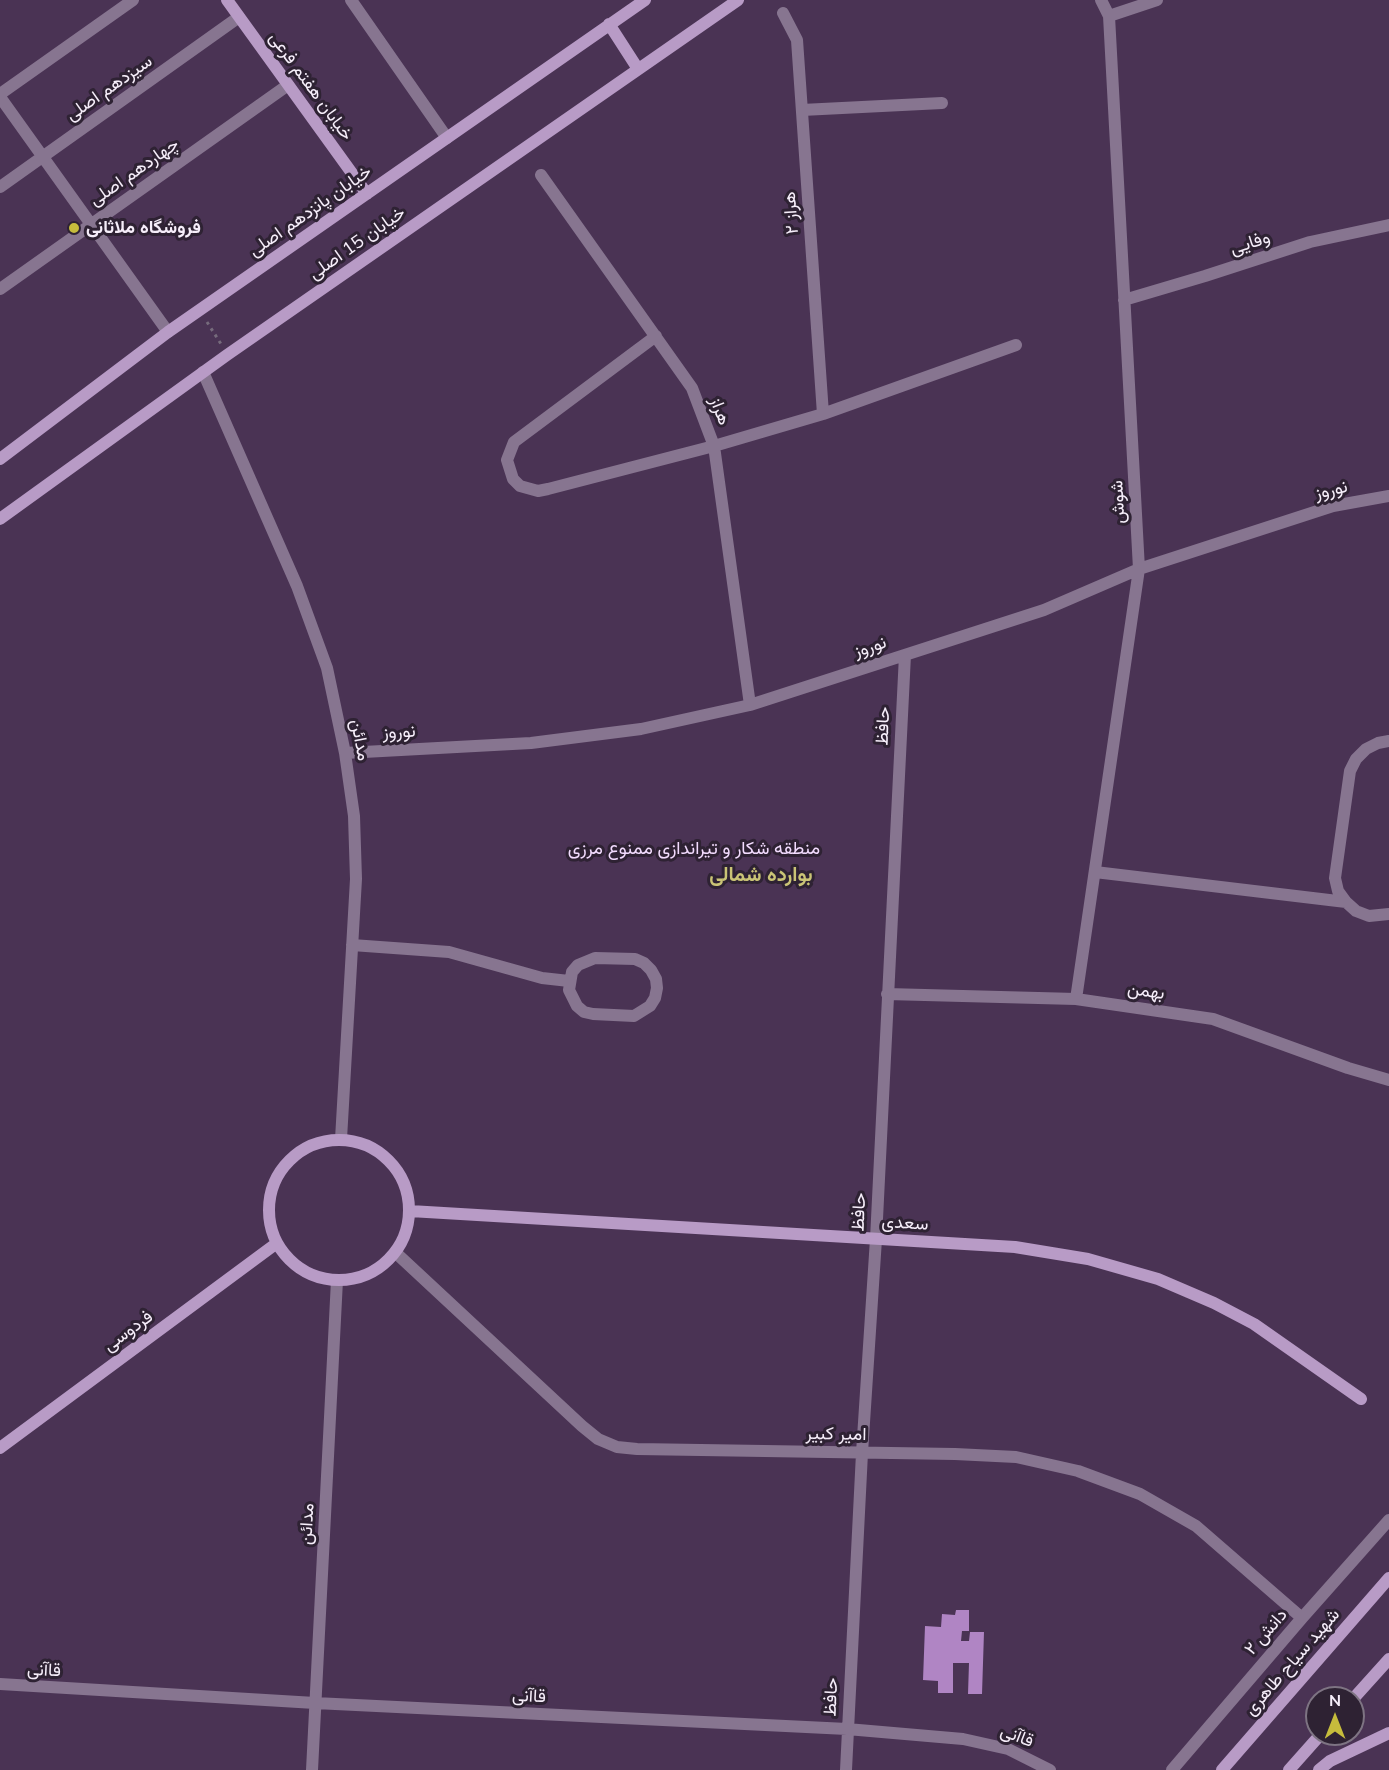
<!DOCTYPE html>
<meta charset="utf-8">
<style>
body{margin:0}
#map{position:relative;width:1389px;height:1770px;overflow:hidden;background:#382b3e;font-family:Mulish,sans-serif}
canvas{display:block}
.north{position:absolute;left:1305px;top:1686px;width:60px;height:60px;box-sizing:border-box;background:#2e2233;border:2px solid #7e7483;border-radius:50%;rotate:0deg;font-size:16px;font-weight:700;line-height:24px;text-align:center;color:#f6eefa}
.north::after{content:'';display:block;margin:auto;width:21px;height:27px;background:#c6bc3c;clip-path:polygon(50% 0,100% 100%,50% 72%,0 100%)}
</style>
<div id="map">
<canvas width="1389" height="1770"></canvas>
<div class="north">N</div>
</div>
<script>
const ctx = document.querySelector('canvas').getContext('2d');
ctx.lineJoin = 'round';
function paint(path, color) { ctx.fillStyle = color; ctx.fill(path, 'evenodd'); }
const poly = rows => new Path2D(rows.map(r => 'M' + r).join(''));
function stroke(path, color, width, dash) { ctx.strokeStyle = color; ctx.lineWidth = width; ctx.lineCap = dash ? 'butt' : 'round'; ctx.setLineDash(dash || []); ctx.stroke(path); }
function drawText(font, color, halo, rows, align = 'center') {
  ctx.font = font + ' Mulish,Vazirmatn,sans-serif'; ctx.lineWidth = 6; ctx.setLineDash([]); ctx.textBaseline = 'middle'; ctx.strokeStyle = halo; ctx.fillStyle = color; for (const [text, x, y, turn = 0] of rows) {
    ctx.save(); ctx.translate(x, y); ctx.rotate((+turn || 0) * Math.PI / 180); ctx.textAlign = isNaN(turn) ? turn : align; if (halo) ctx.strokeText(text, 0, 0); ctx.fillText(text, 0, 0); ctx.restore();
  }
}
const green = poly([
 [0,0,1389,0,1389,1770,0,1770],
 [1317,1698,1353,1698,1353,1734,1317,1734]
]);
const building = poly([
 [956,1610,969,1610,969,1631,962,1631,961,1641,969,1641,970,1632,984,1632,982,1694,968,1694,969,1663,953,1663,953,1693,938,1693,938,1681,923,1680,925,1626,941,1627,942,1614,955,1615]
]);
const path = poly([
 [207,322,221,344]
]);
const street = poly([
 [351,0,447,138],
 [783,13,797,40,823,414],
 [1109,16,1157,0],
 [0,94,133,0],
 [0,97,168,332],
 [802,110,942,103],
 [541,175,692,388,714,446,750,705],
 [0,187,239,17],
 [0,289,288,85],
 [1124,300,1205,276,1310,242,1389,225],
 [656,336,514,442,507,460,513,479,520,486,538,491,548,489,714,446,823,414,1016,345],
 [203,372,297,586,327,668,345,753,354,816,356,879,341,1139],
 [1389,741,1378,743,1366,749,1356,759,1350,771,1335,878,1338,891,1346,902,1356,911,1369,916,1389,914],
 [345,753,531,743,641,729,750,705,1044,610,1139,569,1333,506,1389,496],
 [1095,872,1346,902],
 [352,945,449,952,542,978,569,981],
 [595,958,635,959,644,963,651,970,656,979,657,988,655,998,650,1006,634,1016,593,1014,584,1012,577,1006,569,990,572,972,578,965,595,958],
 [887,994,1076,999,1213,1019,1348,1068,1389,1080],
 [1076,999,1139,569,1109,16,1101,0],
 [396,1253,582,1426,598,1439,617,1447,637,1449,955,1454,1016,1457,1078,1471,1140,1494,1196,1526,1302,1618],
 [0,1684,315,1703,847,1729,963,1739,1008,1749,1050,1770],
 [312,1770,337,1280],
 [846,1770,862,1453,876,1239,905,655],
 [1172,1770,1302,1618,1389,1520]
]);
const secondary = poly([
 [227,0,367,194],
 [609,24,638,69],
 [0,459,168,332,645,0],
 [0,519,227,355,738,0],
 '269 1210a70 70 0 1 1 140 0a70 70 0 1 1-140 0Z',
 [410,1211,1015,1247,1088,1259,1158,1279,1214,1303,1254,1324,1361,1399],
 [0,1448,277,1243],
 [1353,1699,1389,1659],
 [1222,1770,1389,1578],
 [1289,1770,1321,1734],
 [1319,1770,1330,1761,1389,1733]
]);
const markers = [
 [74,228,6,"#c6bc3c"]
];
const streetNames = [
 ["خیابان هفتم فرعی",311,86,54],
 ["سیزدهم اصلی",109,88,-35],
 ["چهاردهم اصلی",134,172,-35],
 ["خیابان پانزدهم اصلی",310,211,-35],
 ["هراز ۲",791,213,-94],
 ["خیابان 15 اصلی",357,243,-35],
 ["وفایی",1250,243,-18],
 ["هراز",720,411,69],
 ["نوروز",1331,490,-14],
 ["شوش",1118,502,-93],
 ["نوروز",870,647,-18],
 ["حافظ",883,726,-87],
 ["نوروز",399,732,-3],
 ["مدائن",360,740,79],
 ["بهمن",1146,991,8],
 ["حافظ",859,1212,-87],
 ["سعدی",905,1223,3],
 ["فردوسی",128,1331,-36],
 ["امیر کبیر",836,1434,1],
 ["مدائن",307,1524,-87],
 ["دانش ۲",1266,1632,-49],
 ["شهید سیاح طاهری",1292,1662,-49],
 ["قاآنی",44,1670,3],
 ["قاآنی",529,1696,3],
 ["حافظ",831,1697,-87],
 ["قاآنی",1017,1736,21]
];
const poiNames = [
 ["فروشگاه ملاثانی",86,228]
];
const parkNames = [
 ["منطقه شکار و تیراندازی ممنوع مرزی",694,849]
];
const neighbourhoodNames = [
 ["بوارده شمالی",761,875]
];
paint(green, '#4a3354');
paint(building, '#b085c4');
stroke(path, '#766b7c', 3, [3, 4.5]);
stroke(street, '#877590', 12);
stroke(secondary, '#b89bc6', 12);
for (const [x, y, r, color] of markers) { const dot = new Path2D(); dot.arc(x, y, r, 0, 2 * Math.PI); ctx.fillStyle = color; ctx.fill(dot); stroke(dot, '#2e2233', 2); }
drawText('18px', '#f6eefa', '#2e2233', streetNames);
drawText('bold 18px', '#f6eefa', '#2e2233', poiNames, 'left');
drawText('18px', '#f2dbfe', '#2e2233', parkNames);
drawText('bold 20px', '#cac476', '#2e2233', neighbourhoodNames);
</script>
